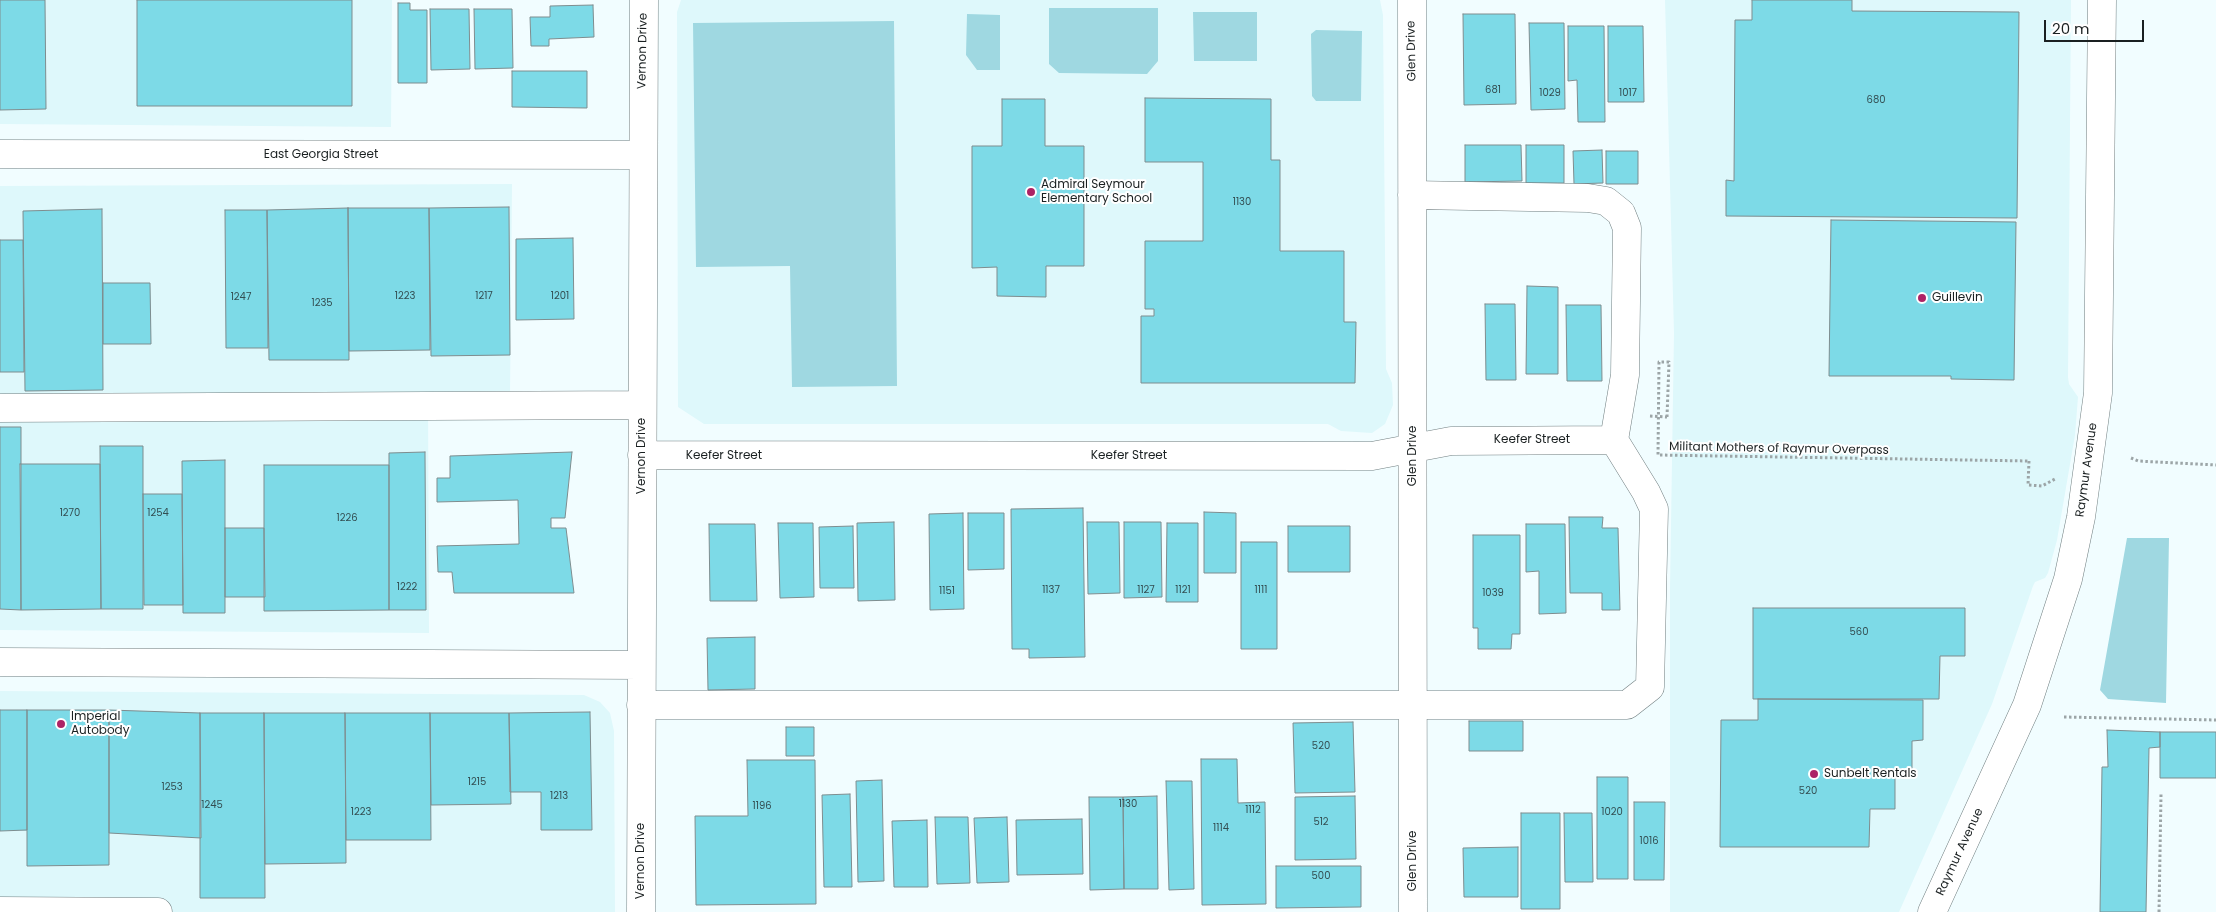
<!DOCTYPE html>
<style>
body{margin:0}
#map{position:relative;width:2216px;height:912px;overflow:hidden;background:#f1fdff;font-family:Poppins,sans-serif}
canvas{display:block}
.scale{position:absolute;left:2044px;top:20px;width:100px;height:22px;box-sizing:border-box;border:2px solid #1a2021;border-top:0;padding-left:6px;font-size:15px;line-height:18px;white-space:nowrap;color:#1a2021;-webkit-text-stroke:4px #fff;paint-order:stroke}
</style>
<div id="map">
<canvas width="2216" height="912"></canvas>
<div class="scale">20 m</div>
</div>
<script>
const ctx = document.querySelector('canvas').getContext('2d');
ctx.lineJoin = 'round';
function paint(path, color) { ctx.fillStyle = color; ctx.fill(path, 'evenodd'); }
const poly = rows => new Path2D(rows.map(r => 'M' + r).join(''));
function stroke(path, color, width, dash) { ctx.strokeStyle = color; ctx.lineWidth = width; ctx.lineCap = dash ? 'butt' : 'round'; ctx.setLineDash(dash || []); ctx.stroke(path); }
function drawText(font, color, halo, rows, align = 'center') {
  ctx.font = font + ' Poppins,sans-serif'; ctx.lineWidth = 4; ctx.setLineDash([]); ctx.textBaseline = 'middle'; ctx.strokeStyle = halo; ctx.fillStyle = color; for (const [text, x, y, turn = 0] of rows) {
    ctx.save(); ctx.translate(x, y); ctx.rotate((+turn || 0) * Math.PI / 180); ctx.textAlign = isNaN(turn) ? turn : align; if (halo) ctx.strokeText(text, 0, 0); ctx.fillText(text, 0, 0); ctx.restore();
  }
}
const built = poly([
 [0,0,392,0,391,127,0,124],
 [681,0,1380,0,1383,15,1386,369,1392,383,1393,405,1385,424,1372,433,1341,431,1328,424,704,424,678,407,677,12],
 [1665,0,2071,0,2068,377,2069,384,2078,397,2075,435,2057,540,2048,573,2045,578,2035,582,2033,586,1992,704,1899,912,1670,912,1670,589,1674,333],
 [512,184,510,395,428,395,429,633,0,630,0,186],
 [0,691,584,695,600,702,610,713,614,731,615,912,0,912]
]);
const green = poly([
 [1049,8,1158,8,1158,61,1147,74,1059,73,1049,64],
 [1193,12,1257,12,1257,61,1194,61],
 [967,14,1000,15,1000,70,977,70,966,55],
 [894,21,897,386,792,387,790,266,696,267,693,23],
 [1316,30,1362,31,1361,101,1316,101,1312,96,1311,34],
 [2127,538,2169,538,2166,703,2108,699,2100,690]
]);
const building = poly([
 [0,0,45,0,46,109,0,110,0,0],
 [137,0,352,0,352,106,137,106,137,0],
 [1752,0,1852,0,1852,11,2019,12,2017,218,1726,216,1726,180,1734,181,1735,20,1752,20,1752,0],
 [398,3,410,3,410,10,427,10,427,83,398,83,398,3],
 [593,5,594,37,549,39,549,46,531,46,530,17,550,17,550,6,593,5],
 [430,9,469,9,470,69,431,70,430,9],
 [474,9,512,9,513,68,475,69,474,9],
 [1463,14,1515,14,1516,104,1464,105,1463,14],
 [1529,23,1564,23,1565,109,1531,110,1529,23],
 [1568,26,1604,26,1605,122,1578,122,1577,80,1568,81,1568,26],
 [1608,26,1643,26,1644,102,1608,102,1608,26],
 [512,71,587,71,587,108,512,107,512,71],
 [1145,98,1271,99,1271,160,1280,160,1280,251,1344,251,1344,322,1356,322,1355,383,1141,383,1141,316,1154,316,1154,309,1145,309,1145,241,1203,241,1203,162,1145,162,1145,98],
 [1002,99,1045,99,1045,146,1084,146,1084,266,1046,266,1046,297,997,296,997,267,972,268,972,146,1002,146,1002,99],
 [1465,145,1521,145,1522,181,1465,182,1465,145],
 [1526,145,1564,145,1564,183,1526,183,1526,145],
 [1602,150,1603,183,1574,184,1573,151,1602,150],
 [1606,151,1638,151,1638,184,1606,184,1606,151],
 [509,207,510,355,431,356,429,208,509,207],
 [348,208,429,208,430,350,349,351,348,208],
 [348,208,349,360,269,360,267,210,348,208],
 [102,209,103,390,25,391,23,211,102,209],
 [225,210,267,210,268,348,226,348,225,210],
 [1831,220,2016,222,2014,380,1951,379,1951,376,1829,376,1831,220],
 [573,238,574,319,516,320,516,239,573,238],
 [0,240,23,240,24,372,0,372,0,240],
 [103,283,150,283,151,344,103,344,103,283],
 [1527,286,1558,287,1558,374,1526,374,1527,286],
 [1485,304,1515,304,1516,380,1486,380,1485,304],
 [1566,305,1601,305,1602,381,1567,381,1566,305],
 [0,427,21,427,21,610,0,609,0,427],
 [100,446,143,446,143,609,101,609,100,446],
 [425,452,426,610,389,610,389,453,425,452],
 [572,452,565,518,551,518,551,528,566,528,574,593,454,593,452,572,438,572,437,546,519,544,518,500,437,502,437,478,450,478,450,456,572,452],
 [225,460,225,613,183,613,182,461,225,460],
 [20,464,100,464,101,609,21,610,20,464],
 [264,465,389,465,389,610,264,611,264,465],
 [143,494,182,494,183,605,144,605,143,494],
 [1083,508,1085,657,1029,658,1029,649,1012,649,1011,509,1083,508],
 [1204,512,1236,513,1236,573,1204,573,1204,512],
 [963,513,964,609,930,610,929,514,963,513],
 [968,513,1004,513,1004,569,968,570,968,513],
 [1569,517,1603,517,1602,528,1618,528,1620,610,1602,610,1602,593,1570,593,1569,517],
 [894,522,895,600,858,601,857,523,894,522],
 [1087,522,1119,522,1120,593,1088,594,1087,522],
 [1124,522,1161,522,1162,597,1124,598,1124,522],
 [778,523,813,523,814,597,780,598,778,523],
 [1167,523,1198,523,1198,602,1166,602,1167,523],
 [709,524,755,524,757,601,710,601,709,524],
 [1526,524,1565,524,1566,613,1539,614,1539,571,1526,572,1526,524],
 [853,526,854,588,820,588,819,527,853,526],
 [1288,526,1350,526,1350,572,1288,572,1288,526],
 [225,528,264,528,265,597,225,597,225,528],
 [1473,535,1520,535,1520,634,1512,634,1511,649,1478,649,1478,628,1473,628,1473,535],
 [1241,542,1277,542,1277,649,1241,649,1241,542],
 [1753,608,1965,608,1965,656,1940,656,1939,699,1753,699,1753,608],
 [755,637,755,689,708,690,707,638,755,637],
 [1758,699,1923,700,1923,740,1912,741,1912,772,1895,772,1895,809,1870,809,1869,847,1720,847,1721,720,1758,720,1758,699],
 [0,710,27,710,27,830,0,831,0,710],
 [27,710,109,710,109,865,27,866,27,710],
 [109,710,200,713,201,838,109,833,109,710],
 [590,712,592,830,541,830,541,792,510,792,509,713,590,712],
 [200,713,264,713,265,898,200,898,200,713],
 [264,713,345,713,346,863,265,864,264,713],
 [345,713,430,713,431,840,346,840,345,713],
 [430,713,509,713,511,804,431,805,430,713],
 [1469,721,1523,721,1523,751,1469,751,1469,721],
 [1353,722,1355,792,1295,793,1293,723,1353,722],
 [786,727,814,727,814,756,786,756,786,727],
 [2107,730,2160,732,2160,747,2149,748,2146,912,2100,912,2102,767,2108,767,2107,730],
 [2160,732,2216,732,2216,778,2160,778,2160,732],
 [1201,759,1237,759,1238,803,1265,802,1266,904,1202,905,1201,759],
 [747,760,815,760,816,904,696,905,695,816,748,816,747,760],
 [1597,777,1628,777,1628,879,1597,879,1597,777],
 [882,780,884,881,858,882,856,781,882,780],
 [1166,781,1192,781,1194,889,1169,890,1166,781],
 [850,794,852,887,824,887,822,795,850,794],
 [1157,796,1158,889,1124,889,1123,797,1157,796],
 [1355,796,1356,859,1295,860,1295,797,1355,796],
 [1089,797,1123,797,1124,889,1090,890,1089,797],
 [1634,802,1665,802,1664,880,1634,880,1634,802],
 [1521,813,1560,813,1560,909,1521,909,1521,813],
 [1564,813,1592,813,1593,882,1565,882,1564,813],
 [935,817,968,817,970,883,937,884,935,817],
 [1007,817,1009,882,977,883,974,818,1007,817],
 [1082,819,1083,874,1017,875,1016,820,1082,819],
 [927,820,928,887,894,887,892,821,927,820],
 [1518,847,1518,897,1464,897,1463,848,1518,847],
 [1276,866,1361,866,1361,907,1276,908,1276,866]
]);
const path = poly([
 [1650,416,1667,417],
 [2131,458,2138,461,2216,465],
 [2029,461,2028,485,2042,486,2055,479],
 [2064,717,2216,720],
 [2159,912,2161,794]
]);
const minor = poly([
 [1412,0,1413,912],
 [0,154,642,155],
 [0,408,642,405],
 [642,455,1372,456,1451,441,1614,440],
 [0,662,641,665],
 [641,705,1627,705,1650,687,1654,509,1646,492,1614,440,1625,375,1627,228,1621,213,1606,201,1588,198,1412,195],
 [0,911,158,912],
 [641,912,644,0],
 [1932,912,2027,705,2068,579,2081,517,2098,393,2102,0]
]);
const pathBridge = poly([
 [1667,417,1669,362,1659,362,1658,455,2029,461]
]);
const markers = [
 [1031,192,5,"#ad2365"],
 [1922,298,5,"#ad2365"],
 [61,724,5,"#ad2365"],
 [1814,774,5,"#ad2365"]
];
const numberNames = [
 ["681",1493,90],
 ["1029",1550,93],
 ["1017",1628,93],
 ["680",1876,100],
 ["1130",1242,202],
 ["1223",405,296],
 ["1217",484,296],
 ["1201",560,296],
 ["1247",241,297],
 ["1235",322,303],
 ["1270",70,513],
 ["1254",158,513],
 ["1226",347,518],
 ["1222",407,587],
 ["1137",1051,590],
 ["1127",1146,590],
 ["1121",1183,590],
 ["1111",1261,590],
 ["1151",947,591],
 ["1039",1493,593],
 ["560",1859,632],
 ["520",1321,746],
 ["1215",477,782],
 ["1253",172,787],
 ["520",1808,791],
 ["1213",559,796],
 ["1130",1128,804],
 ["1245",212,805],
 ["1196",762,806],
 ["1112",1253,810],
 ["1223",361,812],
 ["1020",1612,812],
 ["512",1321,822],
 ["1114",1221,828],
 ["1016",1649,841],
 ["500",1321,876]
];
const streetNames = [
 ["Vernon Drive",643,51,-89],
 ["Glen Drive",1412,51,-91],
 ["East Georgia Street",321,155],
 ["Keefer Street",1532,440],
 ["Militant Mothers of Raymur Overpass",1779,449,1],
 ["Vernon Drive",642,456,-90],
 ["Keefer Street",724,456],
 ["Keefer Street",1129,456],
 ["Glen Drive",1413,456,-90],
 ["Raymur Avenue",2087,470,-82],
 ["Raymur Avenue",1960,852,-65],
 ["Vernon Drive",641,861,-90],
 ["Glen Drive",1413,861,-90]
];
const poiNames = [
 ["Admiral Seymour",1041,185],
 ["Elementary School",1041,199],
 ["Guillevin",1932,298],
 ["Imperial",71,717],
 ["Autobody",71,731],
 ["Sunbelt Rentals",1824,774]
];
paint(built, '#def8fb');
paint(green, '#9fd8e1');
paint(building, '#7ddae7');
stroke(building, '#7e8d8f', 1);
stroke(minor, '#717f81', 29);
stroke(path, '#9ca5a7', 3, [2.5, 2.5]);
stroke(minor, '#fff', 28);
stroke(pathBridge, '#9ca5a7', 3, [2.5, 2.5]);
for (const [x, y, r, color] of markers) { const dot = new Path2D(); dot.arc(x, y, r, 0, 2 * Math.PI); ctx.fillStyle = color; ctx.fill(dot); stroke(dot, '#fff', 2); }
drawText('10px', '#334e52', null, numberNames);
drawText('12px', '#1a2021', '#fff', streetNames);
drawText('12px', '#1a2021', '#fff', poiNames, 'left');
</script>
